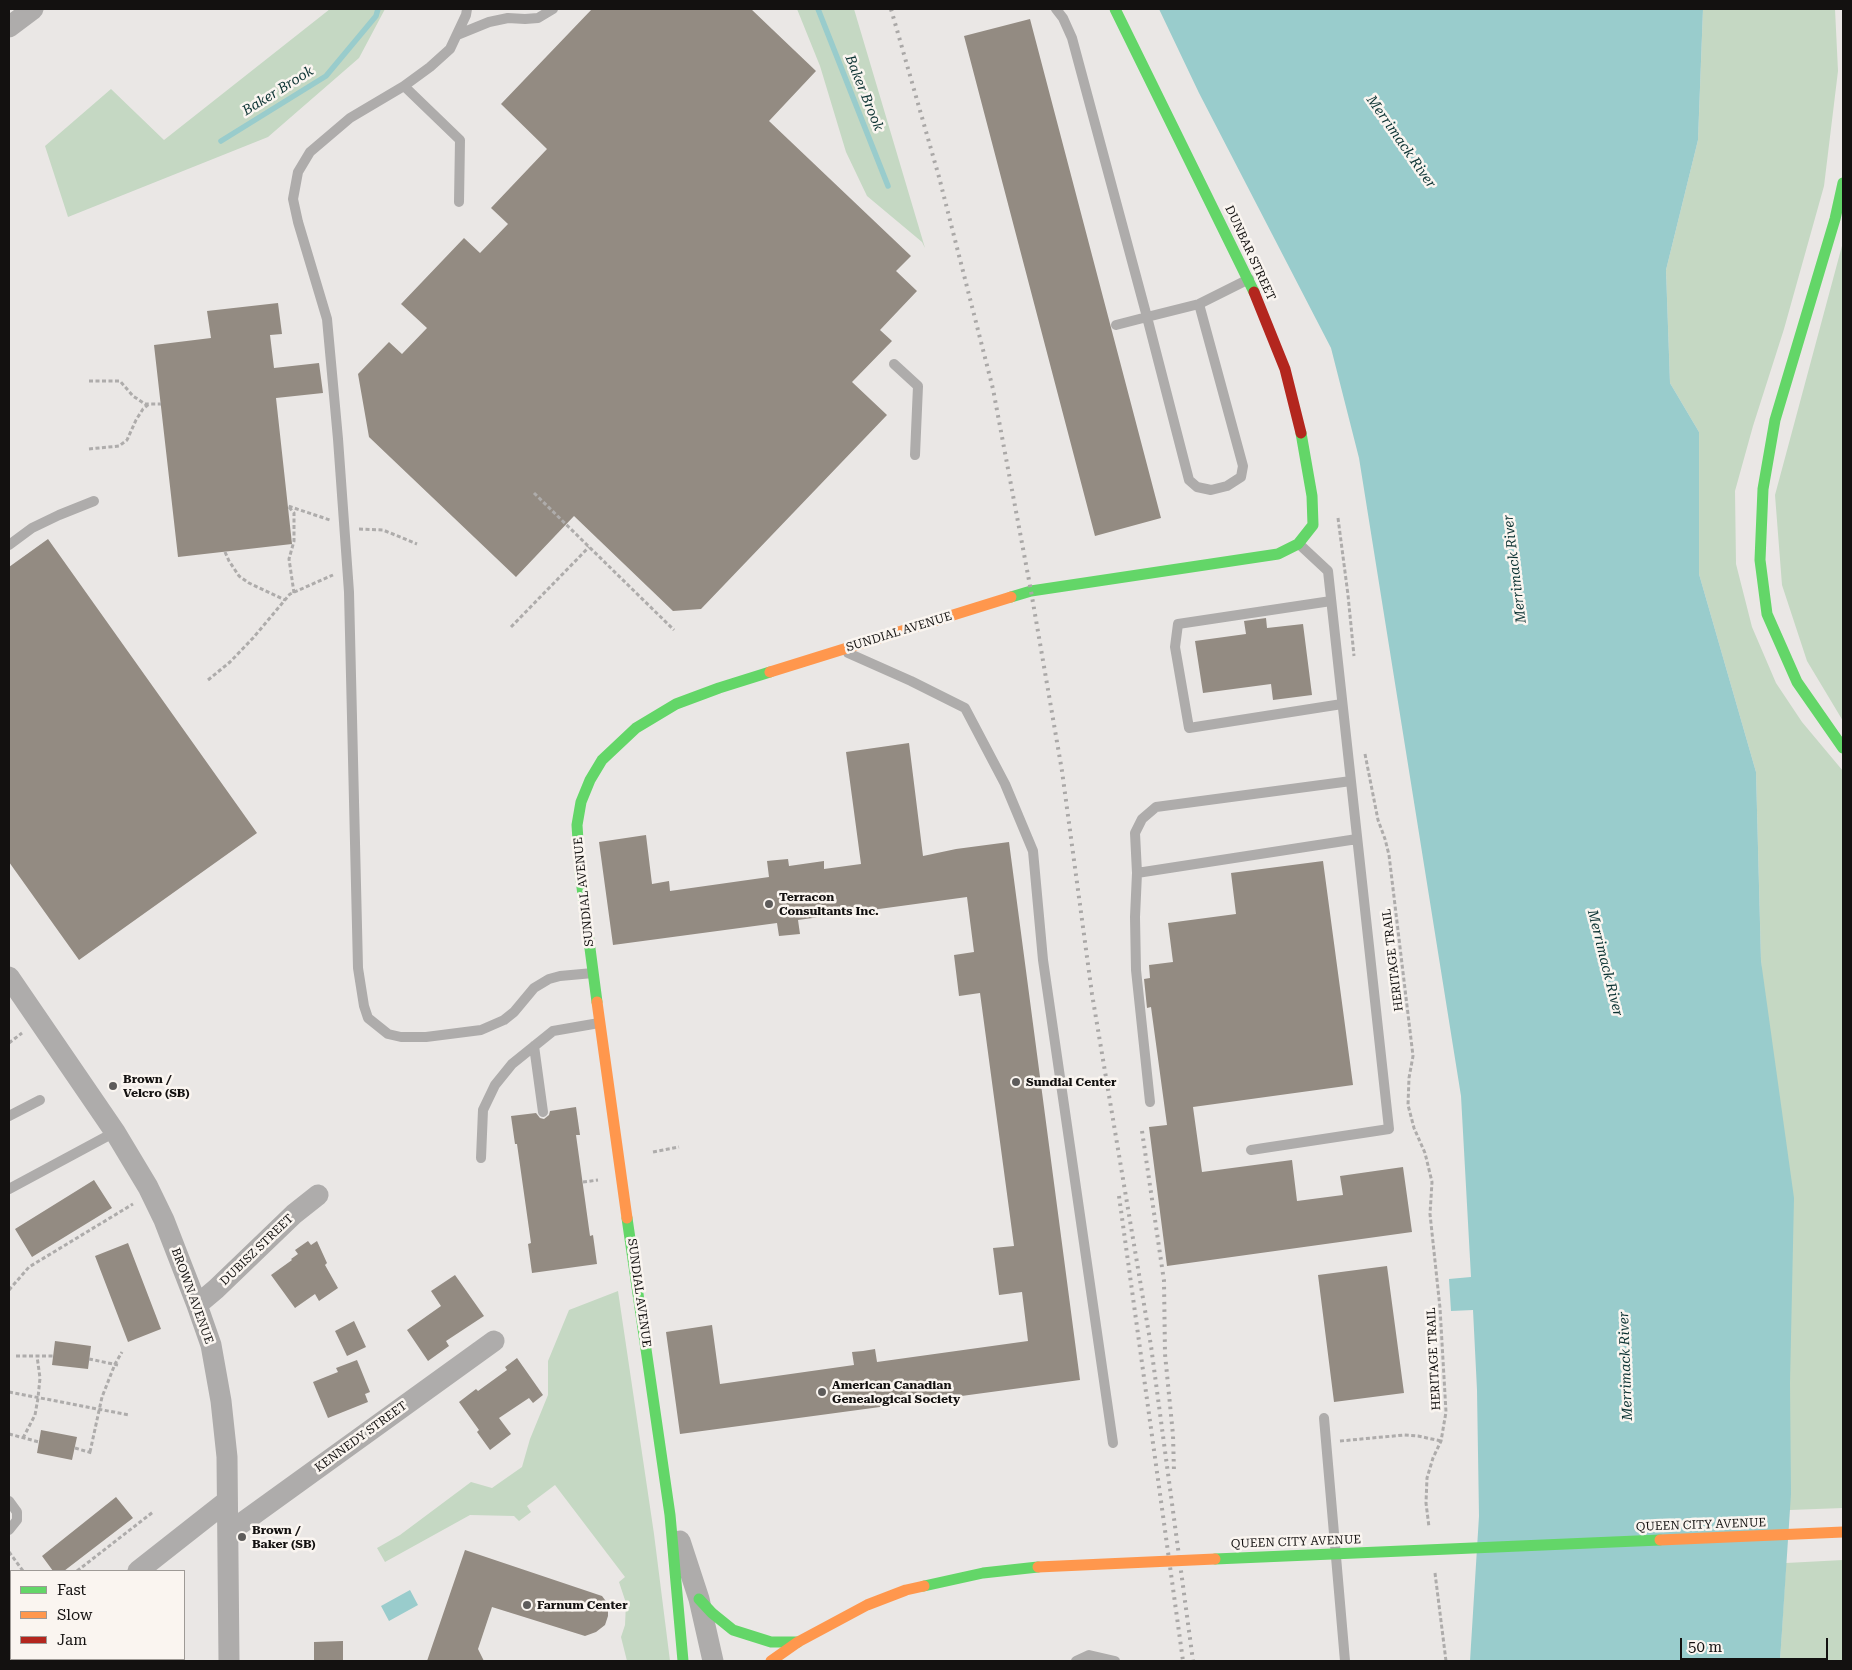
<!DOCTYPE html>
<style>
body{margin:0}
#map{position:relative;width:1852px;height:1670px;overflow:hidden;background:#eae7e5;font-family:"Roboto Serif",serif}
canvas{display:block}
.frame{position:absolute;inset:0;border:10px solid #131110;pointer-events:none}
.legend{position:absolute;left:10px;top:1570px;width:175px;height:90px;box-sizing:border-box;background:#faf5f0;border:1px solid #9e9a96;margin:0;padding:6px 9px;list-style:none;font-size:15px;color:#131110}
.legend li{display:flex;align-items:center;gap:10px;height:25px}
.legend b{width:25px;border:1px solid #9e9a96}
.scale{position:absolute;left:1680px;top:1638px;width:148px;height:22px;box-sizing:border-box;border:2px solid #131110;border-top:0;padding-left:6px;font-size:15px;line-height:18px;white-space:nowrap;color:#131110;-webkit-text-stroke:4px #faf5f0;paint-order:stroke}
</style>
<div id="map">
<canvas width="1852" height="1670"></canvas>
<div class="frame"></div>
<ul class="legend">
<li><b style="height:6px;background:#63d668"></b>Fast</li>
<li><b style="height:6px;background:#ff974d"></b>Slow</li>
<li><b style="height:6px;background:#b3261e"></b>Jam</li>
</ul>
<div class="scale">50 m</div>
</div>
<script>
const ctx = document.querySelector('canvas').getContext('2d');
ctx.lineJoin = 'round';
function paint(path, color) { ctx.fillStyle = color; ctx.fill(path, 'evenodd'); }
const poly = rows => new Path2D(rows.map(r => 'M' + r).join(''));
function stroke(path, color, width, dash) { ctx.strokeStyle = color; ctx.lineWidth = width; ctx.lineCap = dash ? 'butt' : 'round'; ctx.setLineDash(dash || []); ctx.stroke(path); }
function drawText(font, color, halo, rows, align = 'center') {
  ctx.font = font + ' "Roboto Serif",serif'; ctx.lineWidth = 5; ctx.setLineDash([]); ctx.textBaseline = 'middle'; ctx.strokeStyle = halo; ctx.fillStyle = color; for (const [text, x, y, turn = 0] of rows) {
    ctx.save(); ctx.translate(x, y); ctx.rotate((+turn || 0) * Math.PI / 180); ctx.textAlign = isNaN(turn) ? turn : align; if (halo) ctx.strokeText(text, 0, 0); ctx.fillText(text, 0, 0); ctx.restore();
  }
}
const green = poly([
 [330,9,385,9,359,58,268,137,68,217,45,146,111,89,164,140],
 [797,9,854,9,925,248,922,242,867,196,846,152,820,66],
 [1703,9,1835,9,1838,71,1824,186,1784,329,1753,426,1735,491,1736,564,1752,627,1776,683,1802,722,1843,771,1843,1508,1790,1510,1790,1383,1761,961,1756,772,1699,574,1699,432,1670,383,1666,270,1698,140],
 [1843,242,1843,721,1807,661,1782,585,1775,495],
 [618,1291,654,1534,670,1661,627,1661,621,1637,625,1625,626,1603,619,1582,625,1577,555,1485,527,1506,531,1512,519,1521,514,1516,470,1515,385,1562,377,1548,400,1535,471,1482,492,1488,522,1467,530,1439,548,1395,548,1361,569,1310],
 [1843,1560,1843,1661,1780,1661,1786,1563]
]);
const water = poly([
 [1159,9,1703,9,1698,140,1666,270,1670,383,1699,432,1699,574,1756,772,1761,961,1794,1198,1790,1383,1791,1494,1780,1661,1470,1661,1479,1516,1477,1390,1473,1310,1451,1311,1449,1279,1471,1277,1461,1096,1359,458,1331,348,1199,93],
 [410,1590,418,1605,389,1621,381,1606]
]);
const stream = poly([
 [818,9,888,186],
 [221,141,326,76,376,16,378,9]
]);
const building = poly([
 [592,9,751,9,816,71,769,121,911,256,896,271,917,291,880,330,892,341,852,382,887,415,701,609,673,611,574,516,516,577,369,437,358,374,389,342,402,354,427,328,401,304,464,238,480,253,508,224,491,208,547,149,501,104],
 [1030,19,1161,518,1095,536,964,36],
 [278,303,282,334,270,335,274,368,319,363,323,393,276,398,292,544,178,557,154,345,211,338,207,311],
 [48,539,257,833,79,960,9,862,9,567],
 [1266,618,1267,628,1303,624,1312,695,1273,700,1271,684,1203,693,1195,641,1246,634,1244,621],
 [909,743,923,856,956,849,1009,842,1080,1380,680,1434,666,1332,712,1325,720,1384,854,1365,852,1352,863,1351,875,1349,877,1362,1028,1341,1022,1292,999,1295,993,1248,1014,1246,980,993,959,996,954,955,974,952,967,897,798,920,800,934,779,936,777,923,613,945,599,842,646,835,652,884,669,881,670,891,769,877,767,861,777,860,788,859,789,866,824,861,824,869,861,864,846,752],
 [1323,861,1353,1085,1193,1107,1202,1172,1292,1160,1297,1201,1343,1195,1340,1176,1403,1167,1412,1232,1167,1266,1149,1127,1167,1125,1151,1007,1147,1008,1144,979,1150,978,1149,965,1173,962,1168,923,1236,914,1231,873],
 [576,1107,580,1135,576,1135,590,1236,593,1235,597,1264,532,1273,528,1244,531,1243,517,1144,515,1144,511,1116,536,1113,540,1118,544,1119,549,1115,550,1111],
 [94,1180,112,1208,32,1257,15,1229],
 [308,1241,311,1245,317,1241,327,1263,325,1265,338,1288,319,1301,315,1294,295,1308,271,1275,292,1260,291,1259,298,1254,295,1250],
 [128,1243,161,1329,128,1342,95,1256],
 [1387,1266,1404,1393,1334,1402,1318,1275],
 [455,1275,484,1316,446,1341,449,1346,428,1361,407,1330,441,1306,431,1291],
 [354,1321,366,1347,347,1356,335,1331],
 [55,1341,91,1346,88,1369,52,1365],
 [517,1358,543,1395,533,1403,529,1398,499,1418,511,1434,490,1450,477,1432,479,1430,459,1402,476,1389,478,1391,507,1370,505,1367],
 [357,1360,370,1392,365,1394,368,1402,328,1418,313,1382,338,1372,336,1368],
 [41,1430,77,1437,72,1460,37,1453],
 [116,1497,133,1518,64,1571,53,1571,42,1556],
 [465,1550,602,1596,608,1604,608,1616,605,1625,596,1632,585,1636,492,1607,478,1649,484,1661,427,1661],
 [343,1641,343,1661,314,1661,314,1642]
]);
const path = poly([
 [89,381,120,381,133,396,145,404,161,404],
 [89,449,119,446,127,440,136,420,143,409,149,404],
 [534,493,674,630],
 [1338,518,1348,595,1354,656],
 [359,529,383,530,417,544],
 [225,552,229,561,239,576,249,583,285,600],
 [294,593,289,559,294,541,294,513,288,506,330,520],
 [511,627,589,547],
 [208,680,230,662,253,638,290,594,333,575],
 [1365,754,1378,820,1385,839,1389,855,1413,1056,1409,1078,1408,1105,1414,1128,1425,1153,1432,1182,1430,1214,1440,1308,1446,1412,1441,1441,1433,1458,1427,1478,1426,1503,1429,1527],
 [9,1043,22,1033],
 [653,1152,679,1147],
 [583,1182,598,1180],
 [9,1290,29,1267,133,1204],
 [16,1356,53,1356],
 [89,1359,118,1365],
 [9,1392,129,1415],
 [9,1434,39,1442],
 [23,1438,35,1415,38,1398,40,1378,37,1356],
 [1340,1441,1404,1435,1418,1436,1441,1441],
 [75,1448,92,1453],
 [90,1452,102,1397,115,1364,122,1352],
 [9,1552,23,1571],
 [77,1571,153,1512],
 [1435,1573,1446,1661],
 [9,1624,11,1622]
]);
const lane = poly([
 [467,9,466,15,450,49,430,67,404,86,350,118,310,152,298,172,293,199,298,222,327,319,338,439,349,592,358,968,364,1006,368,1018,388,1034,401,1037,426,1037,481,1030,504,1020,514,1012,534,988,549,979,560,976,593,973],
 [1056,9,1063,18,1072,38,1147,317,1199,304,1249,279],
 [457,35,489,22,508,18,525,19,538,18,553,9],
 [404,86,460,140,459,202],
 [1116,325,1147,317,1189,480,1197,487,1211,490,1227,486,1241,477,1243,466,1199,304],
 [894,364,918,386,915,455],
 [9,545,32,528,59,515,94,501],
 [1331,601,1178,624,1175,647,1189,728,1342,704],
 [848,653,911,681,965,708,1005,784,1033,851,1043,960,1113,1443],
 [1137,873,1357,839],
 [534,1046,543,1112],
 [1150,1102,1136,970,1135,917,1137,873,1135,833,1142,819,1156,807,1351,781],
 [9,1116,40,1100],
 [1251,1150,1389,1129,1328,571,1299,544],
 [481,1158,483,1110,495,1085,512,1064,553,1031,599,1023],
 [9,1189,115,1132],
 [1324,1418,1345,1661],
 [9,1501,17,1512,17,1520,9,1530],
 [1076,1661,1089,1655,1115,1661]
]);
const street = poly([
 [9,27,33,9],
 [9,977,115,1132,148,1187,164,1220,197,1305,211,1345,221,1401,227,1457,229,1661],
 [197,1305,216,1289,294,1214,318,1195],
 [228,1533,494,1341],
 [680,1541,699,1599,713,1661],
 [138,1571,227,1501],
 [25,1661,28,1659]
]);
const fast = poly([
 [1115,9,1254,292],
 [1843,183,1835,219,1775,420,1763,489,1760,560,1767,614,1797,682,1843,748],
 [1011,597,1031,591,1278,554,1298,544,1313,525,1312,496,1301,433],
 [597,1002,580,872,577,825,581,802,590,780,602,760,636,728,676,704,719,688,770,672],
 [627,1218,670,1515,683,1661],
 [924,1586,983,1573,1038,1567],
 [699,1599,712,1613,733,1630,771,1642,798,1642]
]);
const slow = poly([
 [770,672,1011,597],
 [597,1002,627,1218],
 [771,1661,798,1642,867,1605,906,1590,924,1586]
]);
const jam = poly([
 [1254,292,1285,369,1301,433]
]);
const rail = poly([
 [891,9,939,177,993,389,1031,591,1062,771,1092,994,1151,1346,1193,1661],
 [1142,1131,1164,1281,1165,1354,1173,1435,1174,1472],
 [1119,1196,1183,1661]
]);
const fastBridge = poly([
 [1215,1559,1660,1540]
]);
const slowBridge = poly([
 [1660,1540,1843,1532],
 [1038,1567,1215,1559]
]);
const markers = [
 [769,904,5,"#5e5c5b"],
 [1016,1082,5,"#5e5c5b"],
 [113,1086,5,"#5e5c5b"],
 [822,1392,5,"#5e5c5b"],
 [242,1537,5,"#5e5c5b"],
 [527,1605,5,"#5e5c5b"]
];
const streetNames = [
 ["DUNBAR STREET",1250,253,65],
 ["SUNDIAL AVENUE",899,632,-17],
 ["SUNDIAL AVENUE",584,892,-96],
 ["HERITAGE TRAIL",1393,960,-97],
 ["DUBISZ STREET",257,1250,-44],
 ["SUNDIAL AVENUE",639,1293,82],
 ["BROWN AVENUE",192,1296,70],
 ["HERITAGE TRAIL",1434,1359,-93],
 ["KENNEDY STREET",361,1437,-36],
 ["QUEEN CITY AVENUE",1701,1525,-2],
 ["QUEEN CITY AVENUE",1296,1542,-2]
];
const poiNames = [
 ["Terracon",779,897],
 ["Consultants Inc.",779,911],
 ["Brown /",123,1079],
 ["Velcro (SB)",123,1093],
 ["Sundial Center",1026,1082],
 ["American Canadian",832,1385],
 ["Genealogical Society",832,1399],
 ["Brown /",252,1530],
 ["Baker (SB)",252,1544],
 ["Farnum Center",537,1605]
];
const waterNames = [
 ["Baker Brook",278,91,-32],
 ["Baker Brook",864,93,68],
 ["Merrimack River",1401,142,55],
 ["Merrimack River",1515,569,-97],
 ["Merrimack River",1605,963,76],
 ["Merrimack River",1626,1366,-92]
];
paint(green, '#c5d8c3');
paint(water, '#9cc');
stroke(stream, '#9cc', 5.5);
paint(building, '#938b82');
stroke(path, '#aeacab', 3, [4, 2.5]);
stroke(lane, '#aeacab', 10);
stroke(street, '#aeacab', 21);
stroke(fast, '#63d668', 11);
stroke(slow, '#ff974d', 11);
stroke(jam, '#b3261e', 11);
stroke(rail, '#aaa8a7', 4, [2.5, 5]);
stroke(fastBridge, '#63d668', 11);
stroke(slowBridge, '#ff974d', 11);
for (const [x, y, r, color] of markers) { const dot = new Path2D(); dot.arc(x, y, r, 0, 2 * Math.PI); ctx.fillStyle = color; ctx.fill(dot); stroke(dot, '#faf5f0', 2); }
drawText('12px', '#131110', '#faf5f0', streetNames);
drawText('bold 12px', '#131110', '#faf5f0', poiNames, 'left');
drawText('italic 14px', '#0b3232', '#faf5f0', waterNames);
</script>
